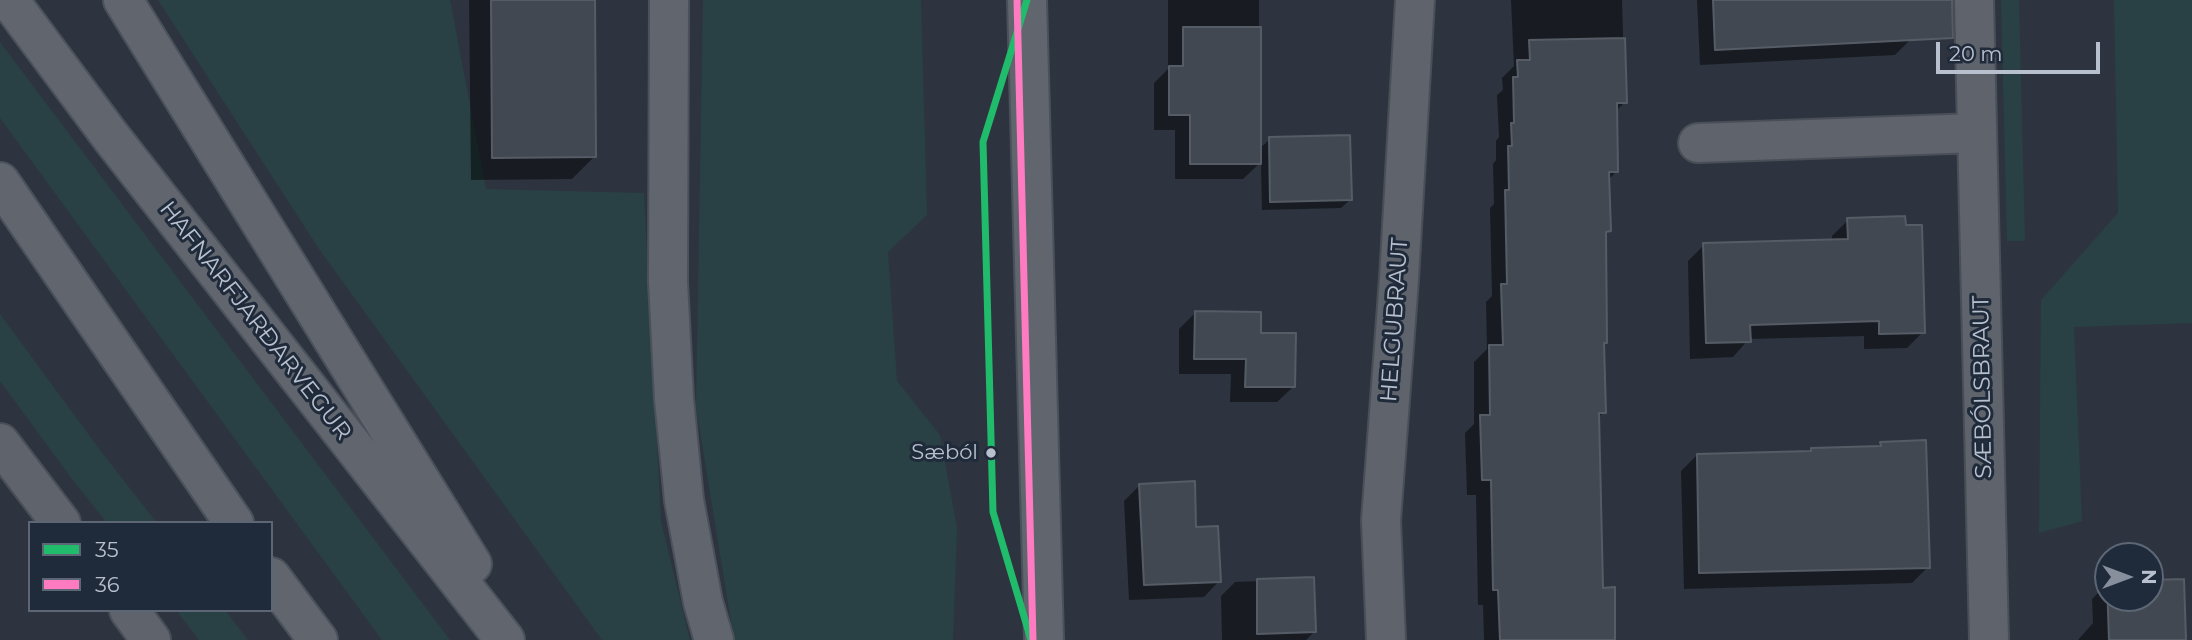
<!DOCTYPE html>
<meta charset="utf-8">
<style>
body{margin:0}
#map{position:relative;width:2192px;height:640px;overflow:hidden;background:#2d343f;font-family:Montserrat,sans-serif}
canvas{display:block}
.legend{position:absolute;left:28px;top:521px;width:245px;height:91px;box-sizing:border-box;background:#1f2a3a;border:2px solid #5c6675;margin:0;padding:9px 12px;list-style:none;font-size:21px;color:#b8c0ce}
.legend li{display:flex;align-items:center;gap:14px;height:35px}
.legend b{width:35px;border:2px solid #5c6675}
.north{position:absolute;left:2094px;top:542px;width:70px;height:70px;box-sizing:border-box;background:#1f2a3a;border:2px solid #5c6675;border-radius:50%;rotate:90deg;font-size:19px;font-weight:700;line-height:28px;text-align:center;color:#b8c0ce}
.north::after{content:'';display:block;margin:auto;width:24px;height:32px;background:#878f9c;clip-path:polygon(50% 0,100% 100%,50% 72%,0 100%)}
.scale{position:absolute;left:1936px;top:42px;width:164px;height:32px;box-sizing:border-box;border:4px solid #b8c0ce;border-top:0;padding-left:9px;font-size:21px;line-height:24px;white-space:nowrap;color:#b8c0ce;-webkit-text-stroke:5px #1f2a3a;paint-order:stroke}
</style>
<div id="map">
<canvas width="2192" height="640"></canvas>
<ul class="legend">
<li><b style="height:9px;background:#20bc6c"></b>35</li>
<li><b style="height:9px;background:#fe7ac1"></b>36</li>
</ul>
<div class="north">N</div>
<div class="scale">20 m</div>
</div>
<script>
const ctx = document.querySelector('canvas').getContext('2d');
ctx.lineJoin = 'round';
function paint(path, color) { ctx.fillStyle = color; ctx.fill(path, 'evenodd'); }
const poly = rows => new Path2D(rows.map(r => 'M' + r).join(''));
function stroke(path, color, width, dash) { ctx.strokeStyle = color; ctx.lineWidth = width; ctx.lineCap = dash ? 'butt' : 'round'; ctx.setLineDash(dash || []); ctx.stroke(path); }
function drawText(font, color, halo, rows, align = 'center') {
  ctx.font = font + ' Montserrat,sans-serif'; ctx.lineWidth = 6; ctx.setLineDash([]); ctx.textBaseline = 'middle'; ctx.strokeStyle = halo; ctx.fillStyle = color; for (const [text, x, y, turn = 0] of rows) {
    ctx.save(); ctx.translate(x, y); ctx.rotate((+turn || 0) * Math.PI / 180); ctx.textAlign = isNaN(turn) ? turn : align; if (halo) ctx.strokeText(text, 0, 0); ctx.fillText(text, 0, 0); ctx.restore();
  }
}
const green = poly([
 [158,0,450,0,486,189,644,193,661,521,690,640,602,640,319,249],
 [703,0,921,0,927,215,888,252,897,381,940,435,957,528,953,640,734,640,696,407],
 [2001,0,2019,0,2025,241,2007,241],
 [2114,0,2192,0,2192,323,2074,327,2082,521,2039,533,2041,300,2118,213],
 [0,42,450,640,382,640,0,118],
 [0,314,103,454,157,523,107,523,72,479,0,381],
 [176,610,225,610,248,640,199,640]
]);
const shadow = poly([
 [469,0,593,0,594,157,572,179,471,180],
 [1168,0,1259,0,1259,149,1270,139,1350,200,1341,208,1262,210,1261,162,1243,179,1175,179,1175,130,1154,130,1154,83,1168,69],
 [1511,0,1622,0,1625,102,1615,112,1617,171,1608,180,1609,231,1604,236,1606,342,1602,346,1604,412,1597,418,1601,590,1614,640,1484,640,1483,605,1478,605,1476,495,1467,495,1465,433,1474,424,1474,362,1487,349,1486,302,1492,296,1490,208,1494,204,1493,164,1496,160,1496,141,1499,137,1497,95,1503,90,1502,78,1514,66],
 [1697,0,1909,0,1911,39,1895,55,1700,65],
 [1848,220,1923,332,1907,348,1864,349,1864,336,1749,339,1733,357,1690,359,1688,261,1704,245,1832,241,1832,236],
 [1195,313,1259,335,1293,387,1277,402,1230,402,1231,374,1179,374,1179,329],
 [1881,443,1928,567,1912,583,1684,589,1681,471,1697,455,1876,448],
 [1140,485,1195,529,1219,581,1204,597,1129,600,1124,501],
 [1312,579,1314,632,1306,640,1222,640,1221,596,1235,582],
 [2150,582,2184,640,2078,640,2093,623,2092,599,2108,583,2108,598,2150,598]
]);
const building = poly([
 [491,0,595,0,596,157,492,158,491,0],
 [1713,0,1952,0,1953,38,1715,50,1713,0],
 [1183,27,1261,27,1261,164,1190,164,1190,115,1169,115,1169,66,1183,66,1183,27],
 [1625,38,1627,103,1617,103,1618,172,1609,172,1611,231,1606,232,1607,343,1604,343,1606,413,1599,413,1603,588,1615,587,1615,640,1500,640,1498,590,1493,590,1491,480,1482,480,1480,415,1490,415,1489,345,1503,345,1501,284,1507,284,1505,190,1509,190,1508,146,1512,146,1511,123,1514,123,1513,77,1518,77,1517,60,1530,60,1529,40,1625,38],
 [1350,135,1352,200,1270,202,1269,137,1350,135],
 [1905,216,1906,225,1922,225,1925,333,1879,334,1879,321,1750,325,1751,342,1706,343,1703,243,1848,239,1847,218,1905,216],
 [1195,311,1261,312,1261,333,1296,333,1295,387,1245,387,1246,359,1194,359,1195,311],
 [1926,440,1930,568,1699,573,1697,454,1811,451,1811,448,1881,446,1880,442,1926,440],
 [1195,481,1196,527,1218,526,1221,582,1144,585,1139,484,1195,481],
 [1314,577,1316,632,1257,634,1257,579,1314,577],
 [2184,579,2186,640,2109,640,2107,581,2108,598,2150,598,2150,580,2184,579]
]);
const street = poly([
 [1974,0,1989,640],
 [1698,143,1977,133],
 [0,443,61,523],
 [129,610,151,640],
 [1386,640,1381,520,1399,279,1415,0]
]);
const primary = poly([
 [9,0,111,137,505,640],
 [123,0,472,564],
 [669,0,668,282,674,399,684,500,703,602,714,640],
 [1027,0,1044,640],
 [0,182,234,523],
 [271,577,318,640]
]);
const bus1 = poly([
 [1027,0,983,142,993,512,1031,640]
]);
const bus2 = poly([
 [1017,0,1033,640]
]);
const markers = [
 [991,453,6,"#b8c0ce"]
];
const busNames = [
 ["Sæból",978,453]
];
const streetNames = [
 ["HELGUBRAUT",1395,320,-86],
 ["HAFNARFJARÐARVEGUR",255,321,52],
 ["SÆBÓLSBRAUT",1983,387,-91]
];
paint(green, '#294145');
paint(shadow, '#0007');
paint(building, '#424851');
stroke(building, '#555c65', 2);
stroke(street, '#4a4f57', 42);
stroke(primary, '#4b515b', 42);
stroke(street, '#5e636c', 38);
stroke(primary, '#61656d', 38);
stroke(bus1, '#20bc6c', 7);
stroke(bus2, '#fe7ac1', 7);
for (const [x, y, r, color] of markers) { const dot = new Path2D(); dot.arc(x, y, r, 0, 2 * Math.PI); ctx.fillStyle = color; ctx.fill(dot); stroke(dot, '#1f2a3a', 2.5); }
drawText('21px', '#b8c0ce', '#1f2a3a', busNames, 'right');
drawText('23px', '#b8c0ce', '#1f2a3a', streetNames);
</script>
